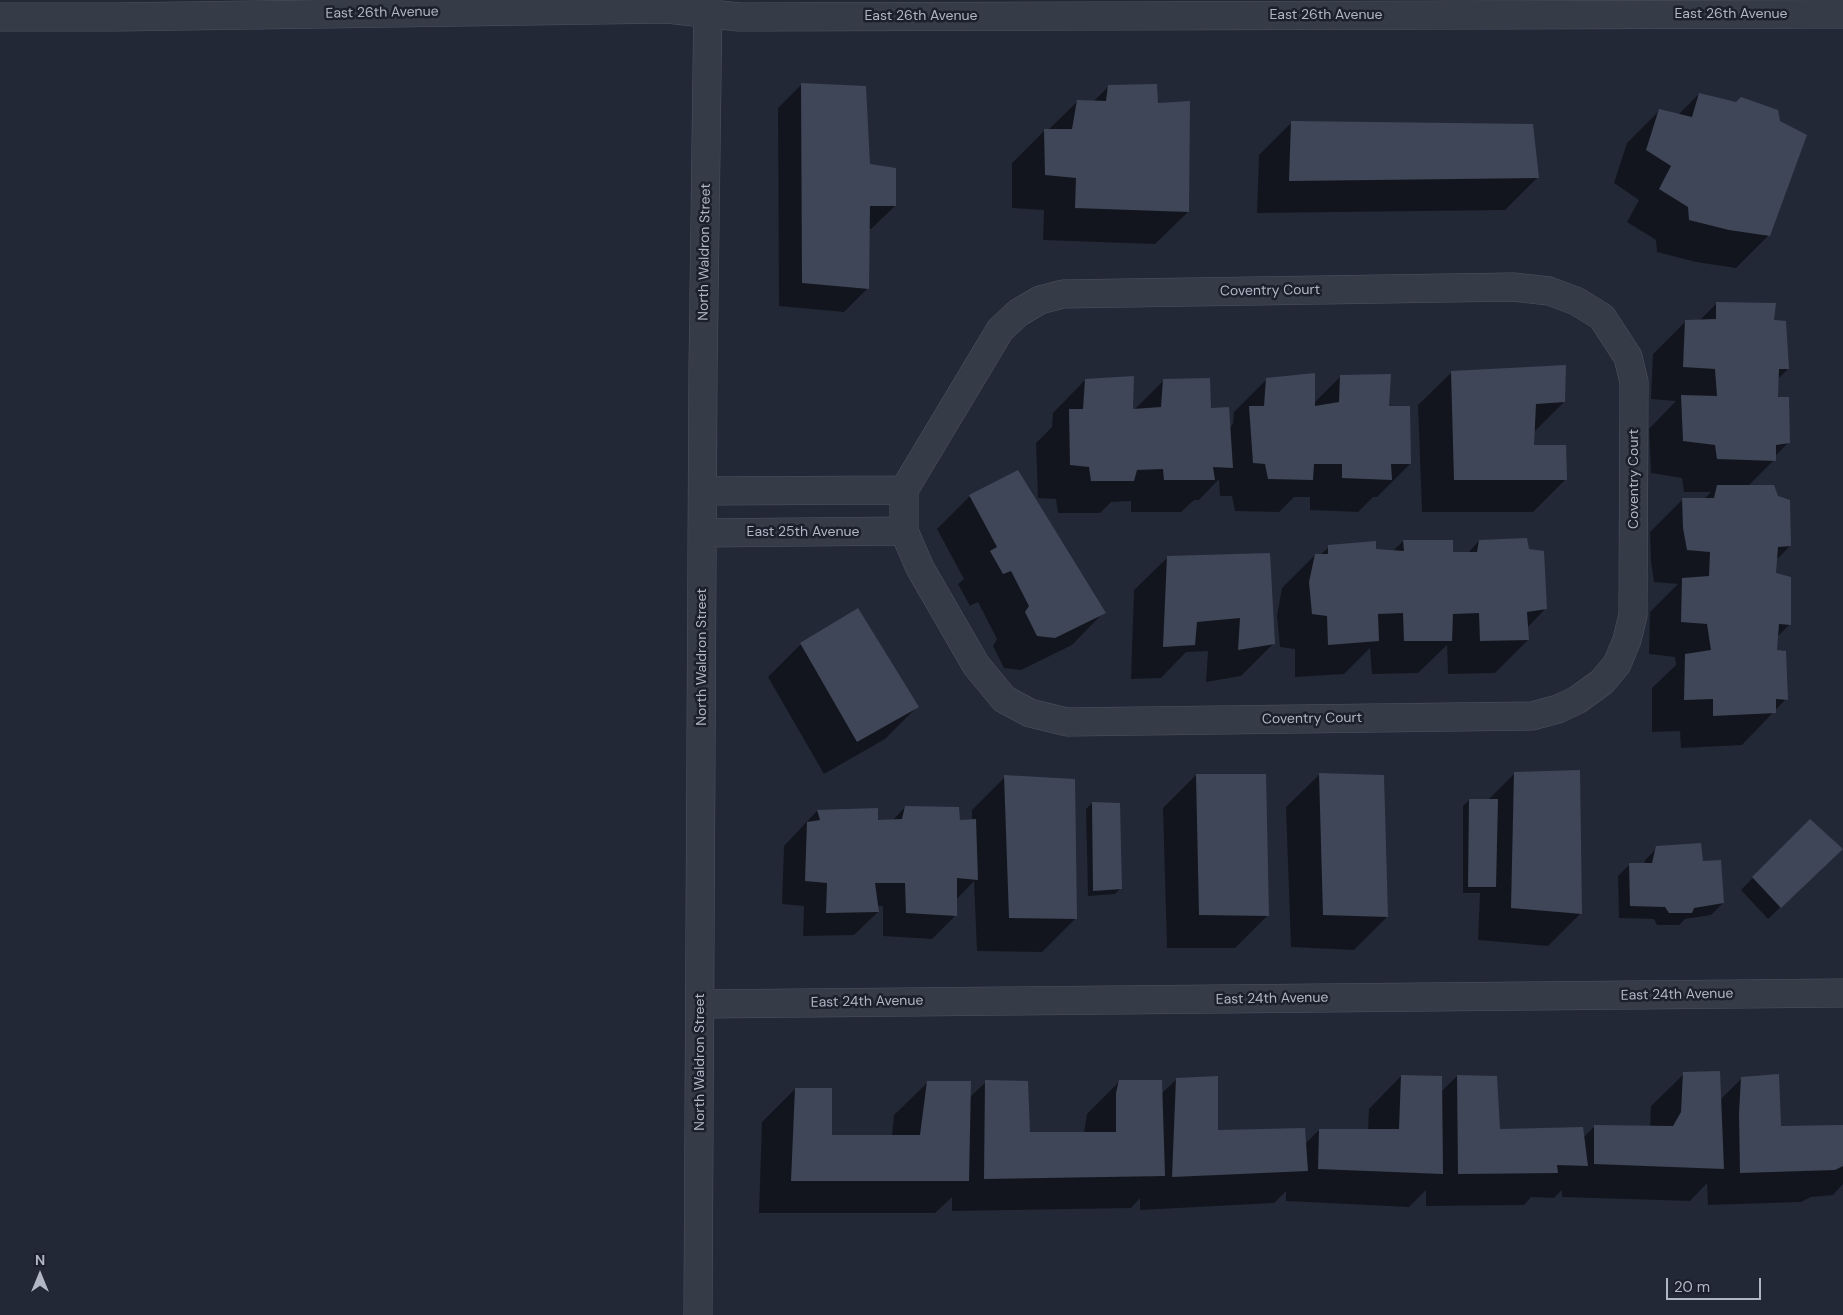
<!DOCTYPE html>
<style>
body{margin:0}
#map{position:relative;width:1843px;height:1315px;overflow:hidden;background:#232837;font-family:"DM Sans",sans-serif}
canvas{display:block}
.north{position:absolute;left:15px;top:1250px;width:50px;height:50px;-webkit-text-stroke:4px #1c202d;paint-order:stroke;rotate:0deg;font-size:14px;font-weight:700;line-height:20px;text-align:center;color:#b1b6c4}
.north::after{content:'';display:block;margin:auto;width:18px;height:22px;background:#b1b6c4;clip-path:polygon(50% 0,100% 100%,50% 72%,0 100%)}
.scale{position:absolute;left:1666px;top:1278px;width:95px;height:22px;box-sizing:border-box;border:2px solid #b1b6c4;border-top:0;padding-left:6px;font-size:15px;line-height:18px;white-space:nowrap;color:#b1b6c4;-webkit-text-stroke:4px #1c202d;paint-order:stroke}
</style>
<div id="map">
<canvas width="1843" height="1315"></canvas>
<div class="north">N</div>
<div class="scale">20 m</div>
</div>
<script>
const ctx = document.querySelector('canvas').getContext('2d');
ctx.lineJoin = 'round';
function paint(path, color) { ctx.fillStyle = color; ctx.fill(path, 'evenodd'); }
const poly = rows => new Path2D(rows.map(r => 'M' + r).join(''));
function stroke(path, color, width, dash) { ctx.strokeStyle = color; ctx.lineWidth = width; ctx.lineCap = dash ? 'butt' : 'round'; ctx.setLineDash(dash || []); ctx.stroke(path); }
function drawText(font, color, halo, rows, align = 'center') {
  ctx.font = font + ' "DM Sans",sans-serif'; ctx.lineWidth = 5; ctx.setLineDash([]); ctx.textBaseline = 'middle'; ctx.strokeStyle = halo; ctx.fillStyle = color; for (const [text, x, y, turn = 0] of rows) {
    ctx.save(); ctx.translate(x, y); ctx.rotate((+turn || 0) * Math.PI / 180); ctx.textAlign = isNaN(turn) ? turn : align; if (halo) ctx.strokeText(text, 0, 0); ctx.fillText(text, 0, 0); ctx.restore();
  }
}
const shadow = poly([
 [801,85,869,165,895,206,871,229,868,229,868,288,844,312,779,306,778,108],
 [1109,86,1157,105,1188,212,1155,244,1043,240,1044,210,1012,208,1012,163,1045,130,1048,130,1078,101,1093,102],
 [1699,94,1736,103,1769,235,1736,268,1696,262,1657,252,1656,240,1627,222,1639,200,1614,183,1627,143,1660,110,1678,115],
 [1291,123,1538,177,1505,210,1257,213,1259,155],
 [1717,303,1773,321,1788,369,1778,379,1777,398,1788,443,1774,457,1774,460,1748,486,1790,546,1776,560,1775,574,1789,625,1777,637,1775,651,1786,699,1742,745,1681,748,1680,731,1652,732,1652,688,1676,665,1675,657,1649,654,1650,612,1678,584,1654,582,1651,561,1650,532,1683,499,1704,499,1711,492,1684,492,1682,478,1651,473,1649,429,1676,401,1651,399,1653,354,1686,321,1699,321],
 [1451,373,1564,402,1534,432,1533,447,1566,479,1533,512,1422,512,1418,405],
 [1341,376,1388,407,1410,464,1377,497,1373,497,1358,512,1310,510,1310,497,1294,497,1279,512,1235,511,1232,496,1220,496,1219,479,1199,500,1194,500,1181,512,1131,512,1131,501,1111,502,1100,513,1058,513,1056,499,1038,498,1036,443,1052,427,1053,413,1085,380,1132,412,1164,380,1209,409,1229,428,1233,424,1234,412,1267,379,1314,403],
 [1018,471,1104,612,1072,645,1021,670,1004,668,993,646,997,639,978,602,970,606,958,584,964,579,937,529,970,496],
 [1403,541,1452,541,1452,553,1468,553,1479,541,1545,609,1527,628,1528,640,1495,673,1448,674,1447,645,1418,673,1372,674,1370,648,1344,674,1295,677,1295,649,1280,647,1277,616,1282,588,1315,555,1320,555,1329,547,1393,551],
 [1167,558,1274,643,1241,676,1206,682,1208,651,1186,652,1161,678,1131,679,1134,590],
 [801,644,918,706,885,739,824,774,768,677],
 [1515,773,1580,914,1548,946,1478,940,1480,893,1463,893,1463,806,1469,800,1488,800],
 [1196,775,1268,915,1235,948,1167,948,1163,808],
 [1319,775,1387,917,1354,950,1291,947,1286,807],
 [1005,777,1075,919,1042,952,977,951,974,881,956,900,956,915,932,939,883,936,883,906,877,906,878,912,854,935,803,936,804,906,782,904,784,846,817,811,877,809,877,821,892,821,905,807,959,821,972,821,972,810],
 [1092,803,1119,805,1121,888,1115,894,1088,896,1086,809],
 [1810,820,1829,861,1768,919,1741,890],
 [1657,848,1702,862,1723,903,1711,915,1685,919,1679,925,1657,925,1654,919,1619,918,1618,876,1630,864,1644,864,1645,860],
 [1684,1074,1720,1100,1742,1078,1780,1127,1843,1126,1843,1184,1833,1195,1811,1197,1801,1202,1708,1205,1707,1183,1690,1201,1562,1197,1562,1190,1554,1198,1531,1197,1524,1205,1426,1206,1426,1190,1409,1207,1286,1201,1286,1191,1274,1203,1140,1210,1140,1198,1131,1208,952,1211,952,1197,935,1213,759,1213,762,1122,795,1089,831,1136,892,1136,894,1115,927,1083,970,1097,986,1082,1028,1133,1084,1133,1087,1114,1120,1081,1161,1094,1177,1079,1217,1131,1305,1144,1319,1130,1368,1130,1369,1109,1401,1076,1441,1092,1457,1076,1499,1130,1583,1138,1594,1127,1650,1127,1651,1106]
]);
const building = poly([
 [801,83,866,86,870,164,896,168,896,206,870,206,869,289,802,283],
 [1157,84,1158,103,1190,101,1189,212,1075,208,1076,178,1045,175,1044,129,1072,129,1077,100,1106,101,1108,85],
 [1699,93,1736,102,1741,97,1778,110,1780,121,1807,135,1770,236,1729,230,1689,220,1688,207,1659,189,1671,166,1646,150,1659,109,1692,117],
 [1291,121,1533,124,1539,178,1289,181],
 [1716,302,1776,303,1774,320,1786,321,1789,369,1779,369,1778,397,1789,397,1790,443,1776,445,1776,461,1717,459,1715,445,1683,441,1681,395,1717,396,1715,369,1683,367,1685,320,1716,319],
 [1566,365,1565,402,1536,404,1534,445,1566,445,1567,480,1454,480,1451,371],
 [1315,373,1315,406,1339,402,1340,375,1391,374,1389,406,1410,406,1411,464,1391,464,1392,480,1342,478,1342,464,1314,464,1313,480,1268,479,1265,464,1253,463,1249,406,1264,406,1266,378],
 [1134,376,1133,409,1161,407,1163,379,1210,378,1211,408,1229,407,1233,468,1213,467,1215,480,1164,480,1163,469,1137,470,1134,481,1091,481,1089,467,1070,465,1069,409,1083,409,1085,379],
 [1018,470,1106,613,1055,638,1037,636,1025,612,1029,606,1011,571,1003,574,990,551,997,547,969,495],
 [1717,485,1774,485,1778,496,1790,500,1791,546,1778,547,1776,573,1791,577,1791,625,1779,624,1777,650,1786,651,1788,700,1776,699,1776,713,1713,716,1713,699,1684,700,1685,654,1711,650,1707,624,1681,622,1682,578,1709,576,1710,552,1687,550,1683,528,1682,498,1714,498],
 [1527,538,1529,549,1544,551,1547,609,1527,612,1529,640,1480,641,1479,613,1453,614,1452,641,1404,641,1403,613,1378,614,1379,641,1328,645,1327,616,1312,614,1309,582,1315,554,1328,554,1328,545,1376,541,1376,549,1404,551,1403,540,1453,540,1453,552,1477,552,1479,540],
 [1270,553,1275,644,1238,650,1240,618,1197,622,1195,645,1163,647,1167,556],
 [858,608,919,707,857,742,800,643],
 [1580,770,1582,914,1511,908,1514,772],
 [1319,773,1384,775,1388,917,1323,915],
 [1196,774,1266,774,1269,916,1199,915],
 [1004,775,1075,779,1077,919,1009,918],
 [1469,799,1498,799,1496,887,1468,887],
 [1092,802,1120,803,1122,889,1093,891],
 [905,806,959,807,960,820,976,819,978,880,957,878,957,916,906,913,905,883,875,883,879,912,826,913,827,883,805,881,807,822,820,820,817,810,878,808,878,820,902,819],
 [1810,819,1843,849,1781,908,1752,877],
 [1701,843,1703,861,1721,860,1724,903,1694,908,1692,913,1669,913,1665,907,1630,906,1629,863,1652,863,1656,846],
 [1720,1071,1724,1169,1594,1164,1594,1125,1673,1126,1681,1112,1683,1072],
 [1779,1074,1781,1126,1843,1125,1843,1166,1835,1170,1740,1173,1739,1113,1741,1077],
 [1401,1075,1442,1076,1443,1174,1318,1169,1319,1129,1399,1129],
 [1457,1075,1497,1076,1500,1129,1583,1127,1588,1166,1557,1165,1558,1173,1458,1174],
 [1218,1076,1218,1130,1305,1128,1308,1171,1172,1177,1176,1078],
 [985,1080,1028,1081,1030,1132,1116,1132,1116,1093,1119,1080,1162,1080,1165,1176,984,1179],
 [927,1081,971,1081,969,1181,791,1181,795,1088,832,1088,832,1135,920,1135]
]);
const minor = poly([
 [0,17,116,17,667,9,739,17,1843,14],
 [1513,287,1549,291,1576,301,1602,317,1628,357,1634,382,1633,615,1627,640,1617,664,1602,682,1577,700,1558,709,1532,716,1067,722,1030,713,1004,699,976,665,920,568,904,531,904,490,1000,330,1018,313,1040,300,1063,294,1513,287],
 [703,491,904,490],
 [702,533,904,531],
 [701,1004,1843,993],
 [698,1315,703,371,708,0]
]);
const streetNames = [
 ["East 26th Avenue",382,13,-1],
 ["East 26th Avenue",1731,14],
 ["East 26th Avenue",1326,15],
 ["East 26th Avenue",921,16],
 ["North Waldron Street",705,252,-89],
 ["Coventry Court",1270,291,-1],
 ["Coventry Court",1634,479,-90],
 ["East 25th Avenue",803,532],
 ["North Waldron Street",702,657,-90],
 ["Coventry Court",1312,719,-1],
 ["East 24th Avenue",1677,995,-1],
 ["East 24th Avenue",1272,999,-1],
 ["East 24th Avenue",867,1002,-1],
 ["North Waldron Street",700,1062,-90]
];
paint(shadow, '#0007');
paint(building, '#3f4657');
stroke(minor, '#4e5360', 29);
stroke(minor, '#363b48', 28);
drawText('14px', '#b1b6c4', '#1c202d', streetNames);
</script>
